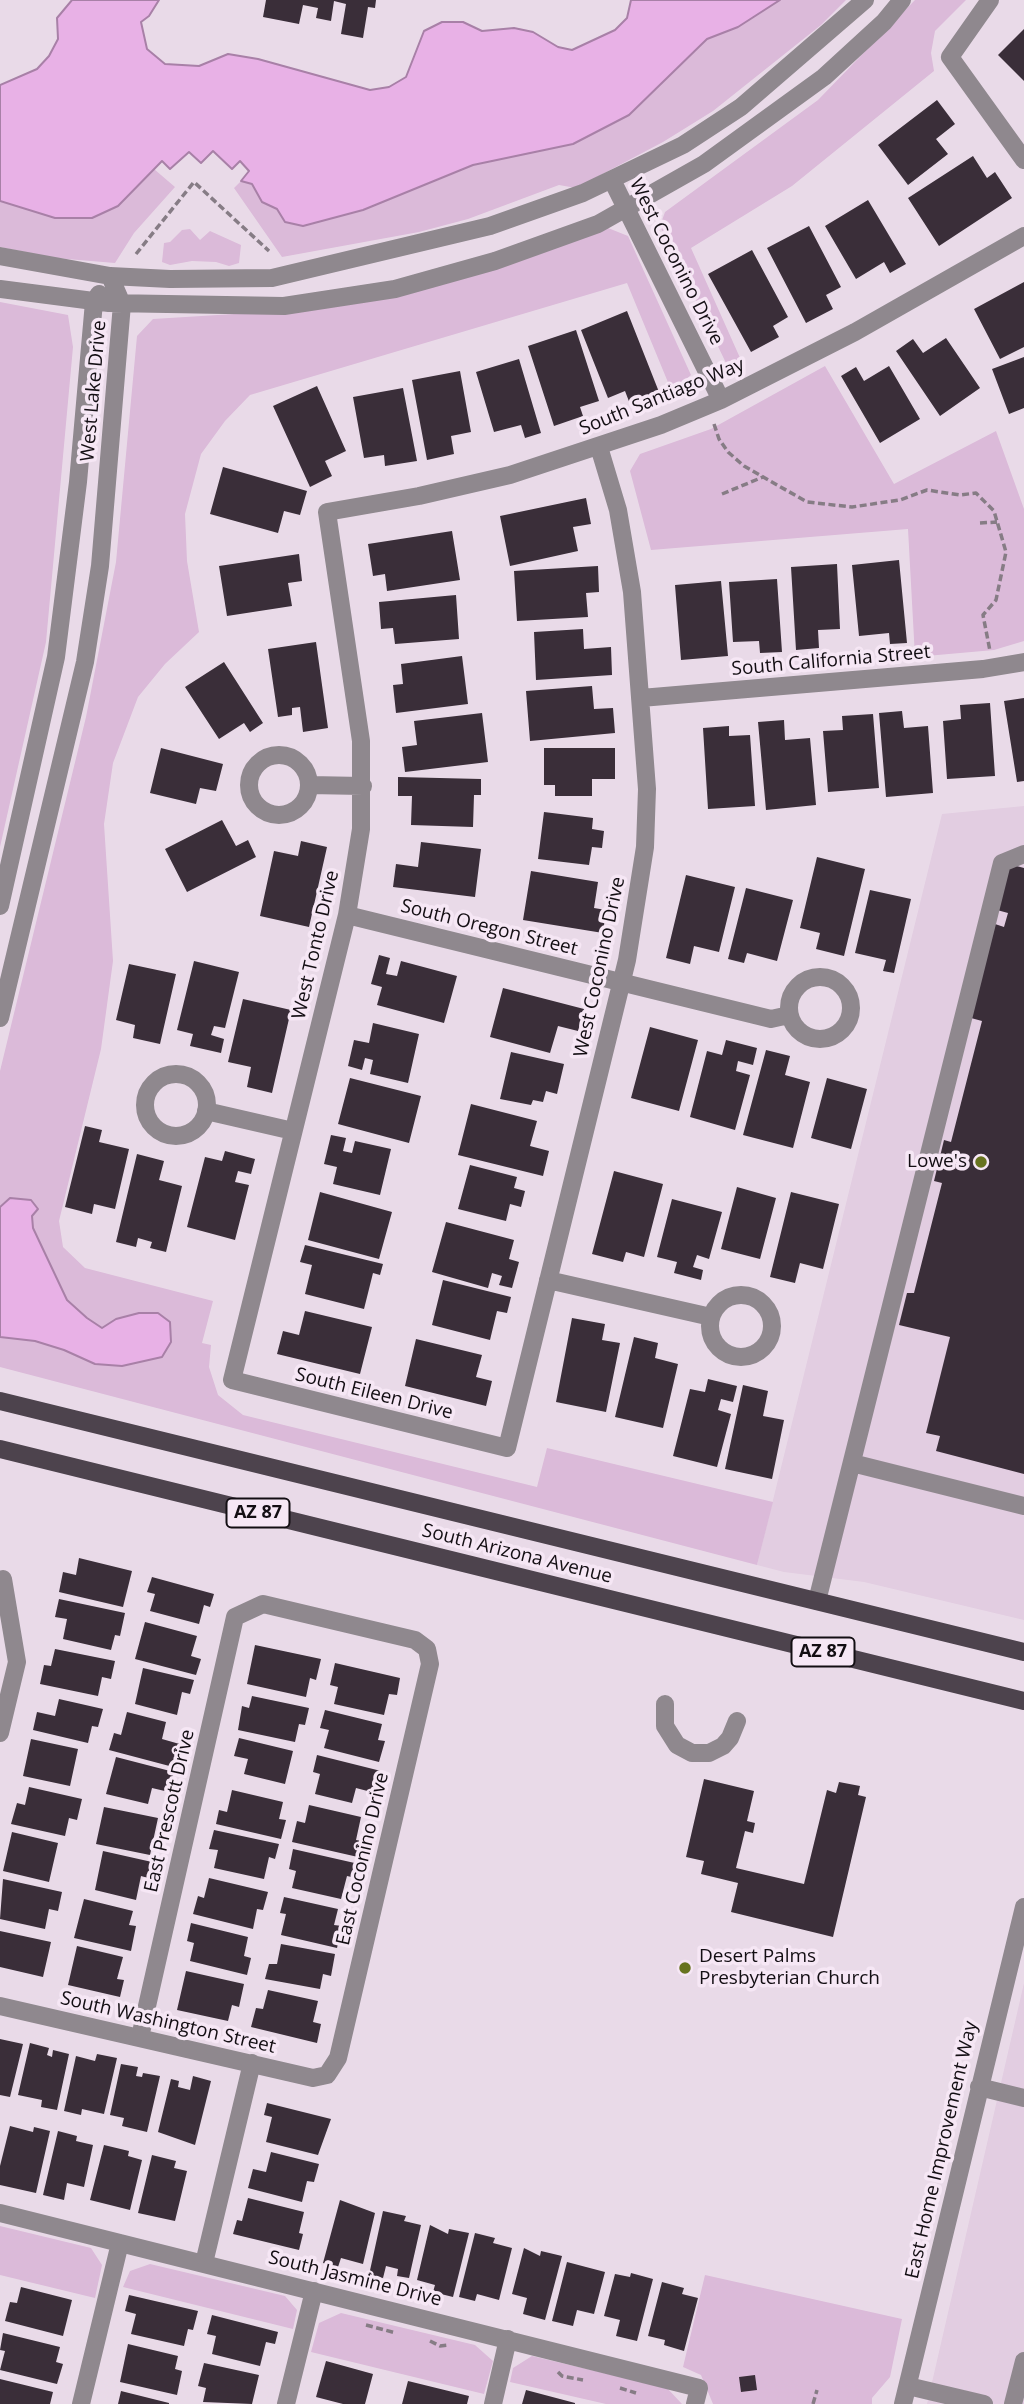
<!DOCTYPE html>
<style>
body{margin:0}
canvas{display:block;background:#e9dae8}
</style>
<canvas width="1024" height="2404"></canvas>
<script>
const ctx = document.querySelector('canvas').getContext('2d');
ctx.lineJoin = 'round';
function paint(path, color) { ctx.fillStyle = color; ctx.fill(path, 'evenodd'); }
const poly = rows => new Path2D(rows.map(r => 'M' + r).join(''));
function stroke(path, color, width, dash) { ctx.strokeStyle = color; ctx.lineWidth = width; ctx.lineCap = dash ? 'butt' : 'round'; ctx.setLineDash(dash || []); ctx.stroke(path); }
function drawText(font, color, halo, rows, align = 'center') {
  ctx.font = font + ' "Open Sans",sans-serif'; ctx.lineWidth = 7; ctx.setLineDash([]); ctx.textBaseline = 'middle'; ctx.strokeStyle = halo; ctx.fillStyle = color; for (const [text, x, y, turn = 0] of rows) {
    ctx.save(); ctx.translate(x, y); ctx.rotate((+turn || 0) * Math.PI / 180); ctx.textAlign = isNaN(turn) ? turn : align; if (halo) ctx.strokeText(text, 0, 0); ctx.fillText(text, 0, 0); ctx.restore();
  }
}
const built = poly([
 [1024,806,1024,1620,864,1582,784,1572,757,1565,942,814],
 [1024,1983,1024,2404,927,2404]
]);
const green = poly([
 [780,0,846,0,821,25,713,111,663,142,576,188,559,185,468,219,419,232,282,257,234,188,241,181,252,184,262,202,277,209,285,222,363,210,473,165,573,144,629,115,707,39,738,27],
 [915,0,966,0,935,31,931,53,934,71,792,186,691,248,745,369,726,363,660,226,665,212,818,100],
 [154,169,175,187,134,233,115,263,55,258,0,247,0,201,15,203,55,218,92,218,118,206],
 [608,228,628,236,691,375,672,392,627,283,250,395,225,421,201,454,185,514,187,561,199,632,165,664,138,697,113,763,104,824,113,961,101,1049,59,1221,63,1247,85,1268,213,1301,202,1343,211,1345,209,1367,218,1395,243,1415,537,1487,547,1448,773,1502,757,1565,0,1367,0,1071,86,717,116,562,137,336,153,319,315,309],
 [190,229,200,240,210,231,241,245,239,263,229,266,216,262,192,261,170,265,162,262,164,243,170,242,182,230],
 [0,302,68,315,73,347,46,642,0,847],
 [825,366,894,484,996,431,1024,509,1024,641,994,650,915,657,908,529,651,550,630,471,640,454,711,429],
 [0,2226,91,2248,102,2265,95,2298,0,2275],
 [150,2264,285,2296,297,2310,293,2329,123,2287,130,2271],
 [705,2275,902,2319,890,2377,872,2398,872,2404,713,2404,701,2375,683,2367],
 [341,2313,475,2345,493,2361,484,2394,311,2352,319,2323],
 [532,2356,667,2388,682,2404,606,2404,510,2382,513,2368]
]);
const water = poly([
 [72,0,159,0,149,16,141,22,147,49,165,64,199,66,228,54,258,59,370,90,389,87,406,77,424,31,442,22,463,22,482,31,514,28,533,32,558,47,572,50,615,30,627,18,631,0,780,0,738,27,707,39,629,115,573,144,473,165,363,210,303,226,285,222,277,209,262,202,252,184,241,181,249,171,240,161,232,169,213,151,201,163,189,152,170,169,162,161,118,206,92,218,55,218,0,201,0,85,37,69,49,56,58,39,57,18,72,0],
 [10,1198,31,1200,38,1209,32,1216,33,1228,67,1300,87,1318,102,1328,116,1319,139,1313,158,1313,170,1322,171,1342,162,1357,122,1366,95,1364,64,1350,35,1341,0,1337,0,1207,10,1198]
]);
const building = poly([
 [266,0,376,0,375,8,368,7,363,38,341,34,346,4,334,1,331,21,316,18,318,8,303,5,299,24,263,17],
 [1024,29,1024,81,998,55],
 [937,100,955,124,936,139,948,154,908,185,878,145],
 [973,156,987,178,995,172,1012,198,939,246,908,198],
 [868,200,906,264,890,273,884,262,856,279,825,226],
 [809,226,841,287,826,295,833,309,806,323,767,248],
 [752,250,788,317,773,326,779,337,751,352,708,274],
 [1024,282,1024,347,1000,359,974,309],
 [627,311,659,392,630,404,625,391,608,398,581,330],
 [576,330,599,401,580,407,583,416,554,426,528,346],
 [946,338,980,388,940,416,896,351,913,339,923,353],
 [1024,357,1024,408,1009,414,992,369],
 [519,359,541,433,525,438,521,425,494,432,476,372],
 [889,366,920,419,880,443,841,376,856,367,864,381],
 [460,371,471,432,451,436,454,454,427,460,412,380],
 [317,386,346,451,325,461,332,476,310,487,273,406],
 [403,388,417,461,385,466,384,455,364,458,353,397],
 [223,467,307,491,300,515,284,511,278,533,210,514],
 [586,498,591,524,573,527,578,551,510,566,500,516],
 [452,531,460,580,387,591,385,574,373,576,368,544],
 [299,554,302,581,288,583,292,606,227,616,219,566],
 [899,560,907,643,890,644,889,633,859,636,852,565],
 [837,564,840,629,818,630,819,648,796,650,791,567],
 [598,566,599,592,586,593,588,617,517,621,514,571],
 [777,579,782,652,760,653,759,641,733,642,729,582],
 [721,581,728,656,681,660,675,585],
 [456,595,459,639,395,644,393,628,381,629,379,602],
 [583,629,584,649,611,647,612,675,536,680,534,632],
 [316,642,328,728,303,732,300,707,292,708,292,715,278,717,268,649],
 [462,656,468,704,396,713,393,685,403,684,401,664],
 [224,662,263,723,250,732,244,723,219,739,185,687],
 [592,686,594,709,613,708,615,733,530,741,526,691],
 [1024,698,1024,781,1017,782,1004,701],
 [990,703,995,776,947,779,943,721,961,719,960,705],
 [902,711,904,728,928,726,933,793,886,797,879,713],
 [482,713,488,762,405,772,402,747,417,745,414,721],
 [873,714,879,788,828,792,823,731,843,730,842,716],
 [784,720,785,740,810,738,816,805,766,810,758,722],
 [729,726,729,736,750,735,755,806,708,809,703,728],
 [161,748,223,764,216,791,200,788,196,804,150,793],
 [544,748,615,748,615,779,592,779,592,796,555,796,555,785,544,785],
 [398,777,481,779,481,795,474,795,473,827,411,825,412,796,398,796],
 [544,812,593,818,592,829,604,831,602,848,592,847,589,865,538,859],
 [222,820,236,846,248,840,256,857,187,892,165,849],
 [301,841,327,847,309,927,260,916,274,851,298,856],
 [421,842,481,849,475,897,393,887,396,864,418,867],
 [817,857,865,869,844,956,816,949,820,933,800,928],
 [1009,864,1024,868,1024,1474,936,1451,940,1436,926,1433,950,1337,899,1325,907,1293,914,1293,942,1183,934,1181,944,1140,951,1142,982,1021,971,1018,995,924,1004,927,1008,913,997,910],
 [531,871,598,882,594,908,606,910,603,933,523,920],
 [686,875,735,887,719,952,694,946,690,964,666,958],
 [746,888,793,900,777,961,747,953,744,963,728,959],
 [870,890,911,899,894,973,883,971,886,960,855,953],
 [379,955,390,958,386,974,397,976,401,961,457,976,444,1023,377,1005,382,987,371,984],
 [194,961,239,972,225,1028,214,1026,211,1035,224,1039,221,1053,190,1046,193,1034,177,1030],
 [129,964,176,974,160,1044,133,1038,135,1025,116,1020],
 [503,988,584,1009,578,1031,558,1026,550,1053,490,1037],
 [243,999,291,1010,272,1093,247,1087,251,1067,228,1062],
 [373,1023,419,1034,408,1083,370,1074,373,1060,365,1058,362,1070,348,1066,354,1040,369,1043],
 [650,1027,698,1040,679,1111,631,1098],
 [726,1040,757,1048,753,1065,738,1061,736,1071,750,1075,735,1130,690,1117,707,1051,722,1055],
 [766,1050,790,1056,785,1075,810,1082,793,1148,743,1135],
 [511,1052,564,1064,557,1094,546,1091,543,1102,533,1100,531,1105,500,1099],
 [350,1078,421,1096,409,1143,338,1124],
 [827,1078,867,1089,851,1149,811,1138],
 [471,1104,537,1121,530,1146,549,1151,543,1176,458,1155],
 [85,1126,102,1130,99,1142,129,1149,115,1209,94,1204,92,1214,65,1207],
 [331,1135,346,1138,343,1151,352,1153,355,1141,391,1149,380,1195,333,1184,337,1167,324,1164],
 [225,1151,255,1159,251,1174,238,1171,235,1182,249,1185,235,1240,187,1227,205,1157,222,1161],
 [137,1154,164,1161,159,1180,182,1186,166,1252,150,1248,152,1242,138,1238,136,1247,116,1242],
 [470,1165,517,1177,514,1188,525,1191,521,1207,510,1204,506,1221,458,1209],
 [614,1171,663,1184,644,1257,626,1252,623,1262,592,1254],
 [737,1187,776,1198,760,1259,721,1249],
 [320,1192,392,1212,379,1259,308,1240],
 [791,1192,839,1204,823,1269,800,1263,795,1283,770,1277],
 [672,1199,722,1212,709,1259,697,1255,693,1267,703,1270,701,1280,674,1273,677,1262,657,1257],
 [446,1222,514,1240,509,1259,519,1262,512,1288,499,1285,502,1276,492,1273,488,1288,432,1272],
 [305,1245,383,1264,380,1275,373,1273,364,1309,305,1294,312,1265,300,1262],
 [443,1280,511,1297,507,1313,497,1311,490,1340,432,1325],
 [305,1311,372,1327,360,1374,277,1354,283,1331,299,1335],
 [572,1318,605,1324,602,1340,620,1343,606,1412,556,1402],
 [634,1337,658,1343,655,1358,678,1364,663,1428,615,1417],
 [416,1339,482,1355,476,1377,492,1381,486,1406,405,1386],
 [708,1379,737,1386,733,1402,721,1399,718,1410,731,1414,717,1467,673,1456,690,1389,705,1392],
 [743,1385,768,1391,763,1416,784,1420,772,1479,725,1469],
 [79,1558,132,1571,123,1607,59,1592,63,1572,76,1575],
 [152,1577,214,1594,210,1607,204,1605,199,1624,150,1611,155,1594,147,1592],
 [59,1599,125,1613,120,1636,115,1635,111,1650,63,1639,67,1619,55,1617],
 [145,1622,197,1636,191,1656,201,1659,196,1675,135,1659],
 [255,1645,321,1659,316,1680,310,1678,306,1697,247,1684],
 [55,1649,115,1661,111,1679,102,1677,98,1696,40,1684,44,1665,51,1666],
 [335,1663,400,1678,397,1695,389,1694,384,1715,334,1704,338,1687,330,1685],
 [143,1668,194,1680,190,1694,182,1692,177,1715,135,1704],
 [252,1696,309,1708,305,1725,299,1724,295,1742,238,1730,242,1706,249,1708],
 [59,1699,103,1709,98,1727,92,1726,88,1743,33,1730,37,1712,55,1716],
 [325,1710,382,1724,378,1740,385,1741,379,1762,324,1748,329,1730,320,1728],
 [127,1712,166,1722,162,1739,183,1745,177,1768,109,1750,114,1733,121,1735],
 [239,1738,293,1751,285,1784,244,1774,248,1759,234,1756],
 [31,1739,78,1749,70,1786,23,1776],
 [317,1755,381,1771,375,1793,356,1788,352,1803,315,1794,320,1774,313,1772],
 [116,1757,174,1772,169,1792,152,1788,148,1804,106,1794],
 [704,1779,754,1791,747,1821,755,1823,753,1833,745,1831,736,1868,804,1884,827,1790,836,1793,839,1782,860,1786,858,1795,866,1797,833,1937,731,1912,738,1883,701,1874,704,1861,686,1857],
 [29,1787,82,1799,77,1820,69,1818,65,1836,11,1824,17,1803,25,1805],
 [232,1790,283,1802,279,1819,286,1820,281,1839,216,1824,219,1810,227,1812],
 [309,1805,361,1817,356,1840,362,1841,358,1857,292,1842,297,1821,305,1823],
 [104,1807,158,1818,150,1855,96,1844],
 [214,1830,279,1844,275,1859,269,1857,264,1879,214,1868,218,1850,209,1849],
 [12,1832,58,1843,49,1882,3,1871],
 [293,1849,359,1864,356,1878,347,1876,341,1899,292,1888,296,1871,289,1869],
 [103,1851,152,1862,148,1878,141,1876,136,1900,95,1890],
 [209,1878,268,1892,263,1910,257,1909,253,1929,193,1914,198,1896,204,1898],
 [3,1879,62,1892,58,1911,49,1909,45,1929,0,1919],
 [284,1897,338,1909,334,1925,342,1926,337,1948,281,1935,286,1914,280,1913],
 [84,1899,133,1911,129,1925,136,1926,131,1951,74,1938],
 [191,1923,248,1937,244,1956,251,1958,247,1975,190,1961,194,1943,187,1941],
 [0,1931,51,1942,43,1977,0,1967],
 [281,1944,335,1954,331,1976,323,1974,320,1989,265,1979,269,1964,277,1964],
 [77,1946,123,1957,117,1979,124,1980,120,1997,68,1985],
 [186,1971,244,1984,239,2007,232,2005,228,2021,177,2010],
 [268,1990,318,2001,313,2022,321,2024,317,2043,251,2027,256,2008,263,2009],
 [0,2039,23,2044,10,2097,0,2095],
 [30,2043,49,2048,47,2055,52,2057,53,2050,69,2054,57,2110,41,2107,42,2100,18,2095],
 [97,2054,117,2058,104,2114,82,2109,81,2115,64,2111,76,2056,95,2061],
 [121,2064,138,2067,136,2076,142,2077,143,2073,160,2076,147,2132,122,2126,124,2118,110,2115],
 [193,2076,211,2081,195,2145,158,2132,171,2079,179,2081,178,2087,190,2090],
 [267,2103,331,2119,318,2155,266,2142,272,2117,264,2115],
 [10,2126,33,2132,34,2127,50,2131,36,2193,0,2185,0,2166],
 [58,2131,77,2136,76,2141,93,2145,84,2187,67,2183,64,2200,43,2195],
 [104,2145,129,2151,128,2156,142,2160,130,2210,90,2200],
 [271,2152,319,2164,314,2182,307,2181,302,2202,248,2188,253,2169,266,2172],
 [152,2155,176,2161,174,2168,187,2171,175,2221,138,2213],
 [248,2198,304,2212,299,2233,303,2234,299,2250,233,2234,237,2220,242,2221],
 [340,2200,375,2213,363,2264,341,2258,338,2267,323,2263],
 [383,2211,406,2216,404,2221,421,2225,409,2278,397,2276,398,2269,386,2266,383,2278,369,2275],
 [430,2225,448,2234,449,2229,469,2233,453,2297,433,2292,435,2285,417,2280],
 [475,2233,495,2238,493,2243,512,2248,499,2300,477,2294,475,2301,459,2297],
 [524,2248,540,2256,541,2251,562,2256,545,2320,523,2314,527,2298,512,2294],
 [567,2262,605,2272,594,2314,577,2310,573,2326,552,2321],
 [631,2273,653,2279,637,2341,616,2336,620,2320,604,2316,615,2274,630,2277],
 [662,2282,684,2288,682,2294,698,2298,684,2351,664,2345,665,2340,648,2336],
 [21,2287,72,2300,63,2336,5,2321,10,2302,17,2303],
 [129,2295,198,2311,193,2330,188,2329,184,2346,131,2334,136,2314,125,2311],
 [212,2315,278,2332,275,2344,266,2342,260,2366,212,2354,216,2336,207,2334],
 [3,2333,60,2347,56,2362,63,2364,57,2384,0,2370,5,2351,0,2350],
 [128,2344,178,2356,175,2369,182,2371,177,2395,120,2382],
 [326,2361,373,2374,365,2404,343,2404,316,2397],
 [204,2363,259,2375,252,2404,203,2402,206,2388,198,2386],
 [755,2375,757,2390,741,2392,739,2377],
 [0,2379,53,2392,50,2404,0,2404],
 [408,2381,469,2396,467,2404,402,2404],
 [526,2390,575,2403,575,2404,522,2404],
 [121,2391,169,2403,169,2404,118,2404]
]);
const path = poly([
 [136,254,194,182,269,251],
 [714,424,719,439,728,452,744,466,807,502,852,507,900,500,927,490,960,495,976,493,994,511,1006,552,996,600,983,615,990,651],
 [722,494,763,477],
 [980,523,997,522],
 [366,2325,396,2333],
 [430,2341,440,2346,449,2345],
 [558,2372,562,2376,583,2380],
 [620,2388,636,2393],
 [813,2404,817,2390]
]);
const minor = poly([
 [990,0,950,57,1024,160],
 [612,180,721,400],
 [0,256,110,276,170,279,272,278,490,226,583,193,683,145,741,107,865,0],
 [0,289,109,303,284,306,395,289,495,261,598,224,704,164,824,77,884,22,902,0],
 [599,447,618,510,632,592,647,789,645,847,627,960,507,1448,232,1380,347,915,361,829,361,741,327,512,419,496,510,475,661,425,721,400,855,332,1024,236],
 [641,698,983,669,1024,662],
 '249 785a30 30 0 1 1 60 0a30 30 0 1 1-60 0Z',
 [309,785,363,786],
 [0,906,56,657,78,482,94,302,99,294],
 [347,915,771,1019,789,1015],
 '789 1008a31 31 0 1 1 62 0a31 31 0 1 1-62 0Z',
 [0,1018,85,662,100,566,122,304,110,276],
 '145 1105a31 31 0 1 1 62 0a31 31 0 1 1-62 0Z',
 [206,1111,293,1131],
 [548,1280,711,1317],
 '710 1326a31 31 0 1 1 62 0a31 31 0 1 1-62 0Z',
 [852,1463,1024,1506],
 [817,1601,1002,863,1024,854],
 [665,1704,665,1726,677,1745,692,1753,709,1753,723,1746,730,1738,737,1721],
 [0,1733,17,1662,3,1579],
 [0,2006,313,2078,327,2075,338,2058,430,1664,427,1649,415,1640,263,1604,235,1617,140,2037],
 [979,2087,1024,2098],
 [0,2213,699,2388,695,2404],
 [204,2263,252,2063],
 [908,2386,984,2404],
 [81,2404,120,2243],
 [286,2404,314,2291],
 [493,2404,508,2339],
 [903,2404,1024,1907],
 [1013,2404,1024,2361]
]);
const major = poly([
 [0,1401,1024,1652],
 [0,1449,1024,1701]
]);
const markers = [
 [981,1162,7,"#67731f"],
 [685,1968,7,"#67731f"]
];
const shields = [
 [258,1513,63],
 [823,1652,63]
];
const shieldNames = [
 ["AZ 87",258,1513],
 ["AZ 87",823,1652]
];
const streetNames = [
 ["West Coconino Drive",676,262,63],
 ["West Lake Drive",94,391,-85],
 ["South Santiago Way",662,397,-22],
 ["South California Street",831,661,-5],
 ["South Oregon Street",489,928,14],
 ["West Tonto Drive",316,945,-77],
 ["West Coconino Drive",600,967,-78],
 ["South Eileen Drive",374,1394,14],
 ["South Arizona Avenue",517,1554,14],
 ["East Prescott Drive",170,1811,-77],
 ["East Coconino Drive",363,1859,-77],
 ["South Washington Street",168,2023,13],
 ["East Home Improvement Way",942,2150,-77],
 ["South Jasmine Drive",355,2279,14]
];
const poiNames = [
 ["Lowe's",967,1162],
 ["Desert Palms",699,1957,"left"],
 ["Presbyterian Church",699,1979,"left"]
];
paint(built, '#e2cde1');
paint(green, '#dbbad9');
paint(water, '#e8b1e6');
stroke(water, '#a880a7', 2);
paint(building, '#3a2e39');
stroke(path, '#867c85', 3.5, [7, 3.5]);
stroke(minor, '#8f888e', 18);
stroke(major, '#4d434d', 18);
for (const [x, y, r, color] of markers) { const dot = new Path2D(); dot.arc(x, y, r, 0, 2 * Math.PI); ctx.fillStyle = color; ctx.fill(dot); stroke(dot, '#f6e7f5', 2.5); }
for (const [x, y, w] of shields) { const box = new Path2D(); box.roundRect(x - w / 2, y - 14.5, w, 29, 5); ctx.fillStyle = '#f6e7f5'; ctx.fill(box); stroke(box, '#130e13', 2); }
drawText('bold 18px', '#130e13', null, shieldNames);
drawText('19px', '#130e13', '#f6e7f5', streetNames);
drawText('19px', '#130e13', '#f6e7f5', poiNames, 'right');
</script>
